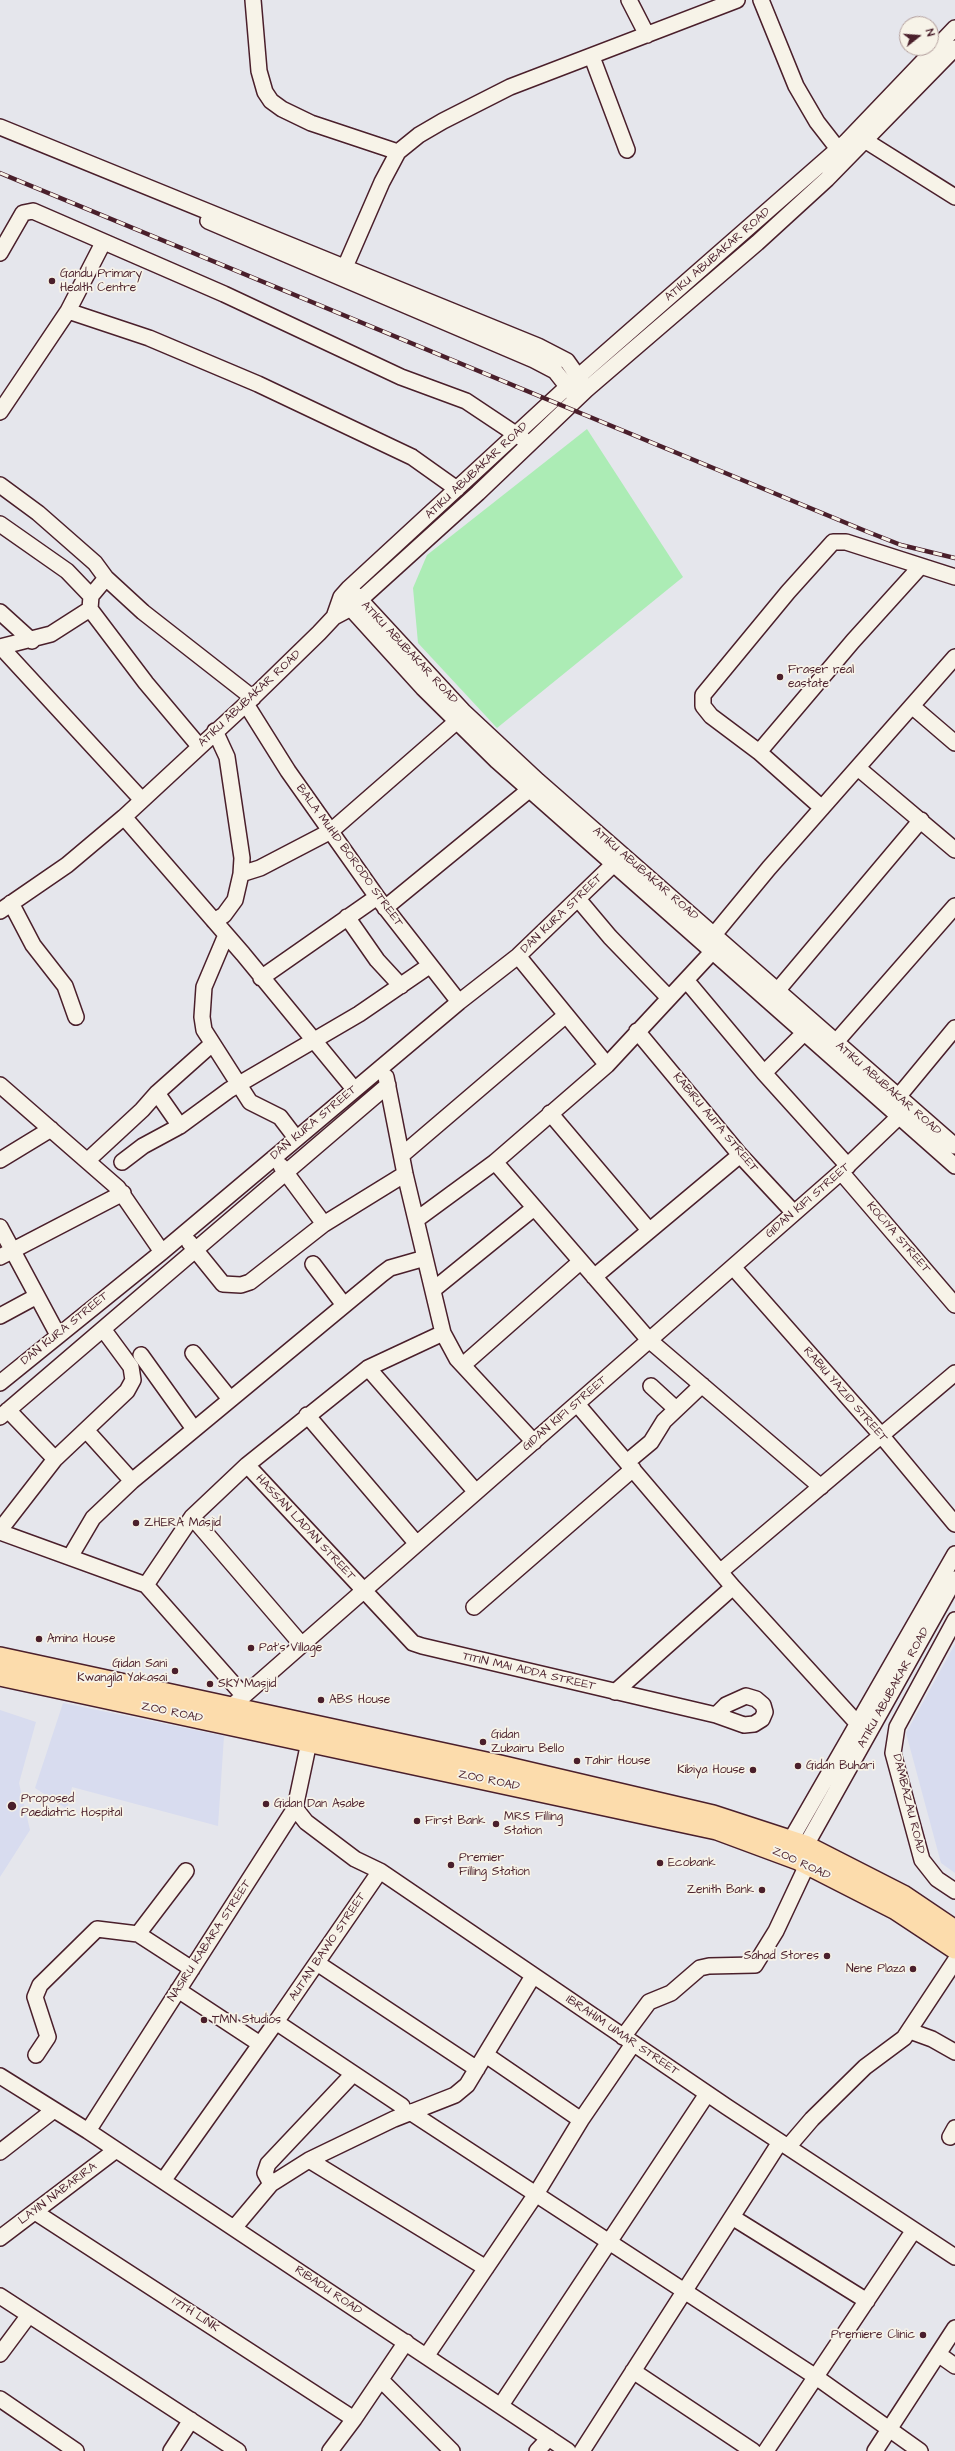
<!DOCTYPE html>
<style>
body{margin:0}
#map{position:relative;width:955px;height:2451px;overflow:hidden;background:#e5e6ec;font-family:"Architects Daughter",sans-serif}
canvas{display:block}
.north{position:absolute;left:899px;top:16px;width:40px;height:40px;box-sizing:border-box;background:#f7f3e8;border:1px solid #b29e9c;border-radius:50%;rotate:73deg;font-size:11px;font-weight:700;line-height:16px;text-align:center;color:#4a1f2b}
.north::after{content:'';display:block;margin:auto;width:14px;height:18px;background:#4a1f2b;clip-path:polygon(50% 0,100% 100%,50% 72%,0 100%)}
</style>
<div id="map">
<canvas width="955" height="2451"></canvas>
<div class="north">N</div>
</div>
<script>
const ctx = document.querySelector('canvas').getContext('2d');
ctx.lineJoin = 'round';
function paint(path, color) { ctx.fillStyle = color; ctx.fill(path, 'evenodd'); }
const poly = rows => new Path2D(rows.map(r => 'M' + r).join(''));
function stroke(path, color, width, dash) { ctx.strokeStyle = color; ctx.lineWidth = width; ctx.lineCap = dash ? 'butt' : 'round'; ctx.setLineDash(dash || []); ctx.stroke(path); }
function drawText(font, color, halo, rows, align = 'center') {
  ctx.font = font + ' "Architects Daughter",sans-serif'; ctx.lineWidth = 3.5; ctx.setLineDash([]); ctx.textBaseline = 'middle'; ctx.strokeStyle = halo; ctx.fillStyle = color; for (const [text, x, y, turn = 0] of rows) {
    ctx.save(); ctx.translate(x, y); ctx.rotate((+turn || 0) * Math.PI / 180); ctx.textAlign = isNaN(turn) ? turn : align; if (halo) ctx.strokeText(text, 0, 0); ctx.fillText(text, 0, 0); ctx.restore();
  }
}
const built = poly([
 [955,1644,955,1873,941,1863,906,1733],
 [63,1703,224,1736,218,1826,72,1787,67,1809,35,1788],
 [0,1710,36,1722,19,1783,30,1830,0,1877]
]);
const green = poly([
 [587,429,683,577,497,728,418,643,413,588,427,555]
]);
const minor = poly([
 [253,0,259,71,265,92,271,101,282,109,311,123,398,152],
 [629,0,647,35],
 [761,0,796,86,817,122,838,149],
 [592,57,627,150],
 [0,127,538,346,567,361,584,385],
 [866,141,955,197],
 [208,221,534,360,555,371,574,395],
 [0,253,23,213,33,211,224,294,401,377,466,401,523,439],
 [345,267,382,182,398,152,419,135,443,121,510,87,737,0],
 [68,311,149,338,258,384,412,457,457,489],
 [0,412,68,311,103,243],
 [0,485,38,513,95,563,106,578,143,612,253,698],
 [0,524,67,571,91,596],
 [353,592,464,712,538,781,955,1146],
 [344,601,423,688,497,761,955,1166],
 [90,609,146,683,199,746],
 [0,612,32,641],
 [334,617,351,608,478,493,586,390,757,243,827,179,955,48],
 [0,647,51,634,90,609,91,596,106,578],
 [1,647,142,800],
 [246,704,288,771,377,897,459,1002],
 [913,707,955,743],
 [759,752,853,641,920,567],
 [858,768,955,850],
 [822,808,759,752,711,716,703,706,703,695,788,592,833,542,846,542,955,577],
 [124,817,243,954,354,1089],
 [241,874,260,868,331,831,456,722],
 [578,899,610,937,669,998],
 [11,903,33,945,65,986,76,1017],
 [385,908,529,790],
 [0,911,67,865,124,817,246,704,319,633,334,617,341,597,349,588,579,376,846,142,955,28],
 [347,917,377,960,401,986],
 [214,921,224,915,235,900,241,874,242,858,227,757,215,731],
 [226,935,204,987,202,1017,204,1030,250,1102,280,1117,296,1138],
 [708,942,769,868,955,657],
 [518,956,607,1065],
 [261,978,377,897],
 [686,980,764,1073,848,1166],
 [777,991,921,820],
 [637,1031,740,1155,794,1213],
 [835,1043,955,906],
 [764,1073,804,1033],
 [386,1077,405,1174,443,1333,457,1359,534,1442],
 [0,1085,118,1188,162,1252],
 [157,1093,180,1126],
 [898,1097,955,1028],
 [550,1113,649,1230],
 [402,1155,566,1015],
 [0,1160,51,1129],
 [88,1160,142,1110,157,1093,212,1044],
 [122,1162,143,1146,180,1126,229,1090,359,1014,429,966],
 [495,1162,649,1340,821,1487],
 [281,1166,324,1224],
 [841,1172,955,1305],
 [416,1220,495,1162,607,1065,713,951],
 [0,1227,58,1335],
 [189,1242,223,1284,241,1285,250,1282,324,1224,405,1174],
 [0,1257,123,1193],
 [313,1264,344,1305],
 [733,1267,881,1435,955,1524],
 [594,1277,740,1155],
 [433,1290,534,1208],
 [0,1316,37,1296],
 [193,1353,230,1399],
 [141,1355,194,1429],
 [463,1365,580,1262],
 [368,1368,476,1492],
 [0,1383,162,1252,459,1002,518,956,620,858],
 [651,1386,676,1409],
 [577,1404,733,1587,857,1723],
 [8,1410,55,1459],
 [307,1415,417,1544],
 [0,1417,388,1085],
 [86,1430,132,1481],
 [627,1462,651,1442,664,1421,702,1385],
 [247,1465,413,1643,422,1646,716,1715,744,1725,754,1724,762,1719,765,1712,763,1705,756,1699,746,1696,726,1705,716,1715],
 [192,1517,302,1645],
 [0,1530,55,1459,127,1391,133,1380,131,1367,103,1329],
 [0,1532,146,1585,244,1696],
 [70,1557,93,1518,132,1481,382,1274,390,1268,425,1258],
 [721,1571,955,1373],
 [146,1585,192,1517,247,1465,368,1368,443,1333],
 [474,1607,633,1469],
 [955,1620,897,1727,893,1753,922,1860,937,1879,955,1891],
 [615,1692,733,1587],
 [229,1714,231,1707,841,1172,909,1107],
 [295,1808,306,1822,355,1859,380,1871,727,2107,955,2257],
 [785,1850,955,1554],
 [801,1854,955,1579],
 [138,1934,186,1871],
 [317,1963,477,2069],
 [178,1990,260,2044],
 [276,2022,380,1871],
 [910,2031,932,2039,955,2052],
 [623,2037,649,2002,671,1993,700,1968,709,1966,755,1965,776,1931,807,1865],
 [36,2055,48,2037,35,1997,40,1985,97,1929,138,1934,192,1969],
 [486,2055,581,2120],
 [0,2076,88,2131,568,2451],
 [410,2112,816,2377,920,2451],
 [88,2131,295,1808,309,1742],
 [950,2137,955,2128],
 [788,2147,812,2119,865,2067,904,2038,955,1961],
 [0,2152,54,2110],
 [309,2160,486,2268],
 [163,2181,276,2022,402,2106],
 [271,2184,265,2173,268,2164,353,2074],
 [35,2212,354,2419],
 [732,2217,867,2301],
 [234,2228,271,2184,309,2160,394,2119,455,2095,467,2085,533,1976],
 [0,2238,116,2150],
 [0,2296,238,2451],
 [0,2354,29,2315],
 [938,2354,955,2366],
 [427,2355,536,2194,581,2120,633,2044],
 [633,2371,753,2451],
 [381,2380,452,2451],
 [0,2399,76,2451],
 [501,2405,707,2094],
 [171,2451,191,2420],
 [330,2451,354,2419,406,2342],
 [537,2451,549,2438],
 [582,2451,780,2142],
 [766,2451,914,2230],
 [875,2451,955,2328]
]);
const major = poly([
 [0,1657,500,1765,713,1815,805,1845,903,1895,955,1930],
 [0,1676,717,1830,798,1860,896,1910,955,1949]
]);
const rail = poly([
 [0,173,868,532,901,545,955,558]
]);
const markers = [
 [52,281,4,"#4a1f2b"],
 [780,677,4,"#4a1f2b"],
 [136,1523,4,"#4a1f2b"],
 [39,1639,4,"#4a1f2b"],
 [251,1648,4,"#4a1f2b"],
 [175,1671,4,"#4a1f2b"],
 [210,1684,4,"#4a1f2b"],
 [321,1700,4,"#4a1f2b"],
 [483,1742,4,"#4a1f2b"],
 [577,1761,4,"#4a1f2b"],
 [798,1766,4,"#4a1f2b"],
 [753,1770,4,"#4a1f2b"],
 [266,1804,4,"#4a1f2b"],
 [12,1806,5,"#4a1f2b"],
 [417,1821,4,"#4a1f2b"],
 [496,1824,4,"#4a1f2b"],
 [660,1863,4,"#4a1f2b"],
 [451,1865,4,"#4a1f2b"],
 [762,1890,4,"#4a1f2b"],
 [827,1956,4,"#4a1f2b"],
 [913,1969,4,"#4a1f2b"],
 [204,2020,4,"#4a1f2b"],
 [923,2335,4,"#4a1f2b"]
];
const streetNames = [
 ["ATIKU ABUBAKAR ROAD",718,255,-41],
 ["ATIKU ABUBAKAR ROAD",477,471,-43],
 ["ATIKU ABUBAKAR ROAD",409,653,47],
 ["ATIKU ABUBAKAR ROAD",250,699,-43],
 ["BALA MUHD BORODO STREET",349,856,54],
 ["ATIKU ABUBAKAR ROAD",645,874,41],
 ["DAN KURA STREET",562,914,-44],
 ["ATIKU ABUBAKAR ROAD",888,1089,41],
 ["DAN KURA STREET",314,1123,-40],
 ["KABIRU AUTA STREET",715,1123,50],
 ["GIDAN KIFI STREET",808,1201,-41],
 ["KOCIYA STREET",898,1238,49],
 ["DAN KURA STREET",65,1329,-39],
 ["RABIU YAZID STREET",845,1395,49],
 ["GIDAN KIFI STREET",565,1414,-41],
 ["HASSAN LADAN STREET",305,1528,47],
 ["TITIN MAI ADDA STREET",529,1672,13],
 ["ATIKU ABUBAKAR ROAD",894,1688,-61],
 ["ZOO ROAD",172,1713,12],
 ["ZOO ROAD",489,1781,12],
 ["DAMBAZAU ROAD",908,1804,76],
 ["ZOO ROAD",801,1864,25],
 ["NASIRU KABARA STREET",210,1941,-57],
 ["AUTAN BAWO STREET",328,1947,-56],
 ["IBRAHIM UMAR STREET",622,2036,34],
 ["LAYIN NABARIRA",58,2194,-37],
 ["RIBADU ROAD",328,2291,34],
 ["17TH LINK",195,2315,33]
];
const poiNames = [
 ["Gandu Primary",60,274],
 ["Health Centre",60,288],
 ["Fraser real",788,670],
 ["eastate",788,684],
 ["ZHERA Masjid",144,1523],
 ["Amina House",47,1639],
 ["Pat's Village",259,1648],
 ["Gidan Sani",167,1664,"right"],
 ["Kwangila Yakasai",167,1678,"right"],
 ["SKY Masjid",218,1684],
 ["ABS House",329,1700],
 ["Gidan",491,1735],
 ["Zubairu Bello",491,1749],
 ["Tahir House",585,1761],
 ["Gidan Buhari",806,1766],
 ["Kibiya House",745,1770,"right"],
 ["Proposed",21,1799],
 ["Paediatric Hospital",21,1813],
 ["Gidan Dan Asabe",274,1804],
 ["MRS Filling",504,1817],
 ["Station",504,1831],
 ["First Bank",425,1821],
 ["Premier",459,1858],
 ["Filling Station",459,1872],
 ["Ecobank",668,1863],
 ["Zenith Bank",754,1890,"right"],
 ["Sahad Stores",819,1956,"right"],
 ["Nene Plaza",905,1969,"right"],
 ["TMN Studios",212,2020],
 ["Premiere Clinic",915,2335,"right"]
];
paint(built, '#d8dcef');
paint(green, '#acecb5');
stroke(minor, '#4a1f2b', 18);
stroke(major, '#4a1f2b', 22);
stroke(minor, '#f7f3e8', 15);
stroke(major, '#fcdcac', 19);
stroke(rail, '#4a1f2b', 4.5);
stroke(rail, '#f7f3e8', 3, [9]);
for (const [x, y, r, color] of markers) { const dot = new Path2D(); dot.arc(x, y, r, 0, 2 * Math.PI); ctx.fillStyle = color; ctx.fill(dot); stroke(dot, '#f7f3e8', 1.5); }
drawText('12px', '#4a1f2b', '#f7f3e8', streetNames);
drawText('12px', '#4a1f2b', '#f7f3e8', poiNames, 'left');
</script>
